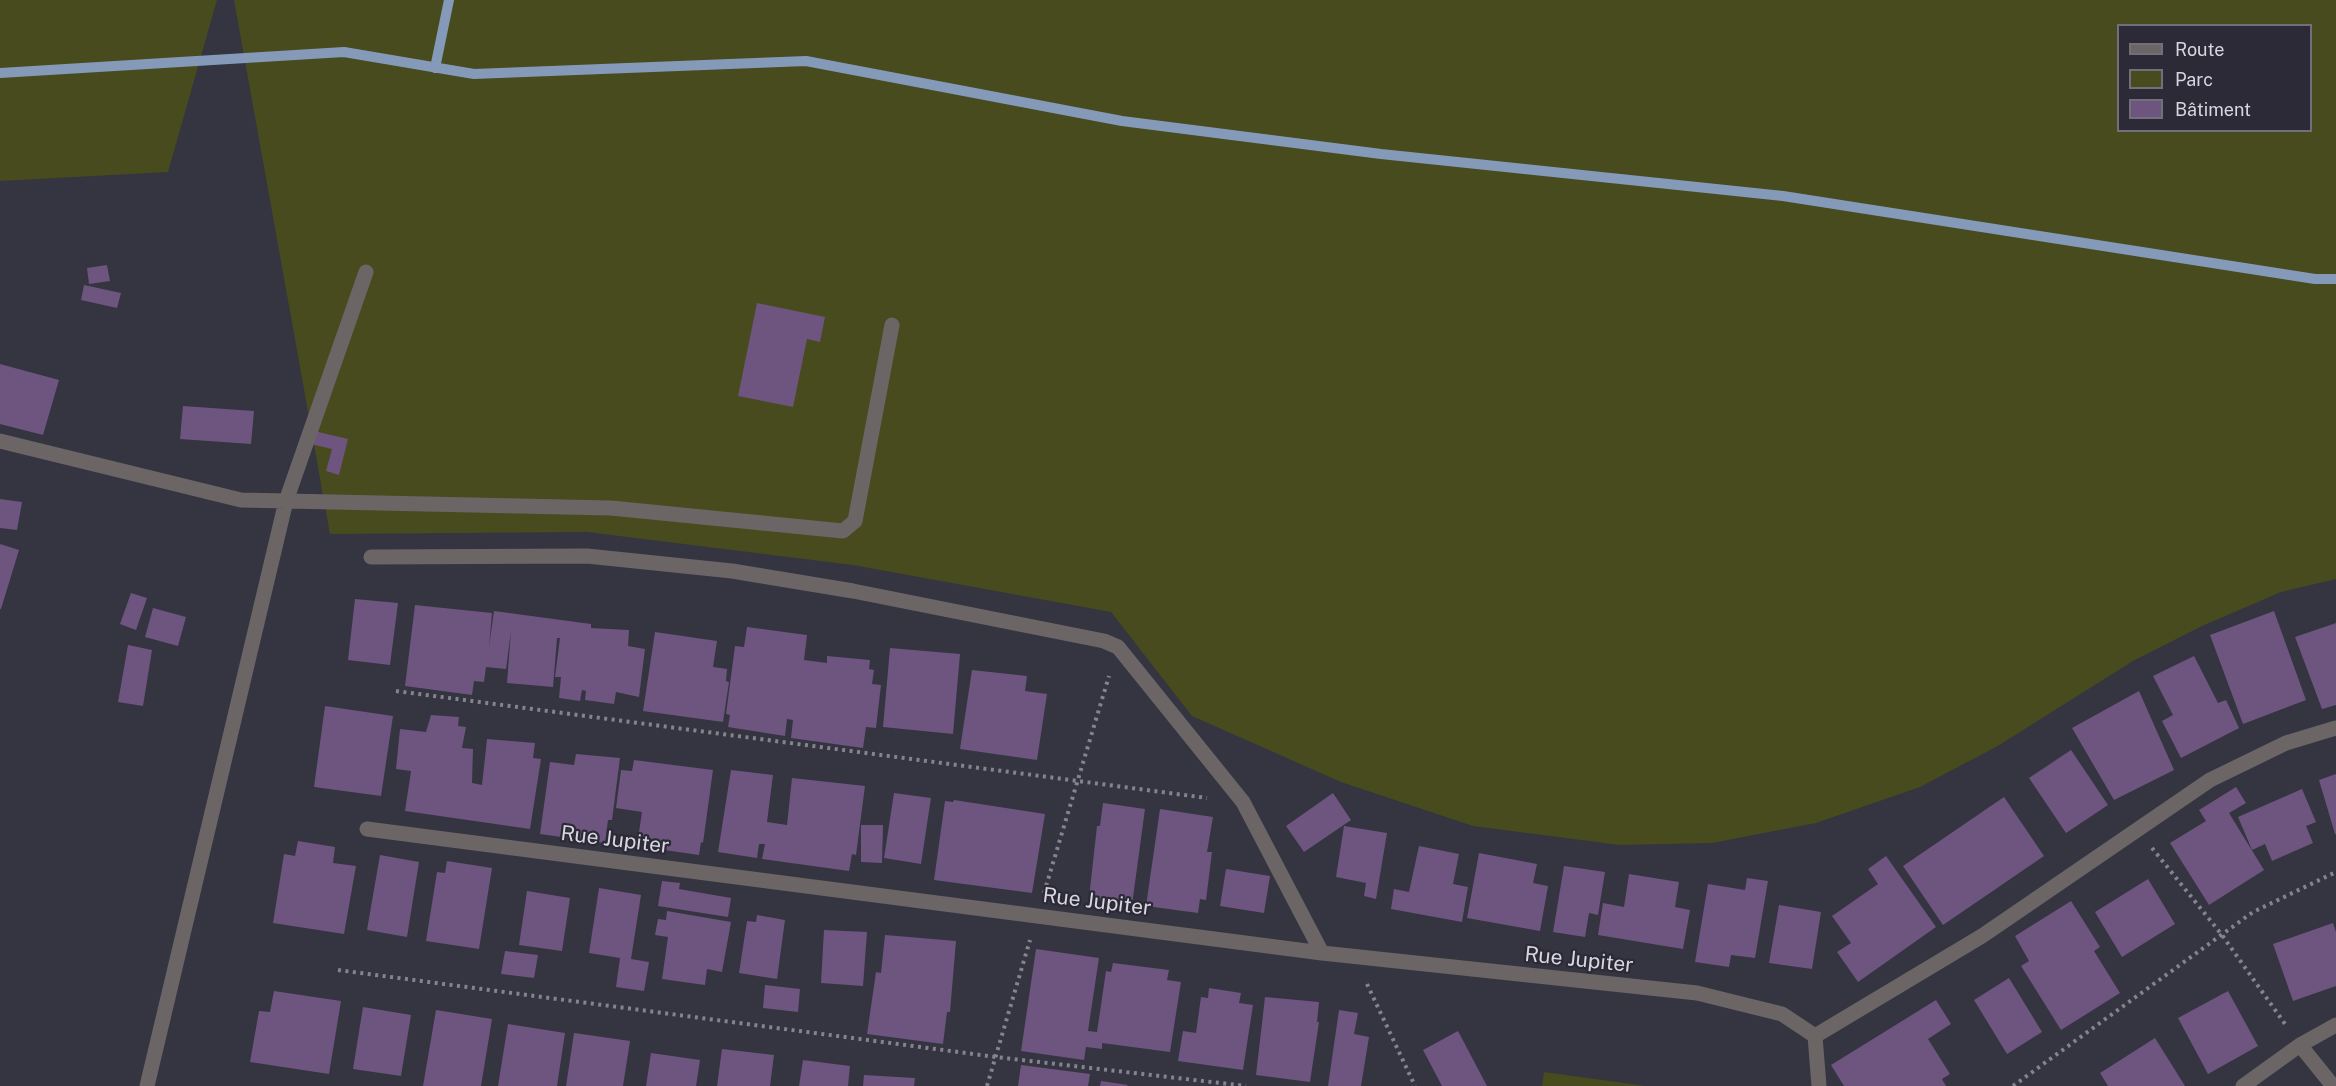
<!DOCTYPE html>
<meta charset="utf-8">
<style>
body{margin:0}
#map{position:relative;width:2336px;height:1086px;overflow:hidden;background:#353441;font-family:"Public Sans",sans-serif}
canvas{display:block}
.legend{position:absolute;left:2117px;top:24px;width:195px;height:108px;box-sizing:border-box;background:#2b2a36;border:2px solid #706f7a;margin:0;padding:8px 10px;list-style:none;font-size:18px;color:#d8d7e0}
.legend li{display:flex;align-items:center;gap:12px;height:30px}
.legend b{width:30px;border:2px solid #706f7a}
</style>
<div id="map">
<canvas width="2336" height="1086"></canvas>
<ul class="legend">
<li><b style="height:8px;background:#6c6566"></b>Route</li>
<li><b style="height:16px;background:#484b1e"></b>Parc</li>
<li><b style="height:16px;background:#6d557f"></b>Bâtiment</li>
</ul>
</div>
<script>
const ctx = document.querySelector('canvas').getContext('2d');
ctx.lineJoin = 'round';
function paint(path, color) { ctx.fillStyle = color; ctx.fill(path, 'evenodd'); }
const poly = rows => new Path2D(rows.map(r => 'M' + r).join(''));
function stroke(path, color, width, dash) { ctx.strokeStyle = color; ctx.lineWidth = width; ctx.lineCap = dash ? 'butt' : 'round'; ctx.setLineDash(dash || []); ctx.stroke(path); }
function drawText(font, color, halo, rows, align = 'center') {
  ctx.font = font + ' "Public Sans",sans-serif'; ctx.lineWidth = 4.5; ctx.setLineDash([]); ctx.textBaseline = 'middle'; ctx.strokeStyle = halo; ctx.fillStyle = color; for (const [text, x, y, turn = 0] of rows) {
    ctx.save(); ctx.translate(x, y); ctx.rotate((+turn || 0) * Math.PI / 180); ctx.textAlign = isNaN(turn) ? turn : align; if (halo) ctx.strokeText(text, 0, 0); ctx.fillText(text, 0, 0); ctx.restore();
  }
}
const green = poly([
 [0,0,217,0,168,172,0,181],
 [234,0,2336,0,2336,579,2281,592,2202,626,2133,661,1996,747,1920,787,1816,823,1712,843,1620,845,1473,826,1341,782,1192,716,1111,612,853,565,587,532,330,534],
 [2118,26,2310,26,2310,130,2118,130],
 [1544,1072,1646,1086,1542,1086]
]);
const stream = poly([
 [435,68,449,0],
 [0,73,344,52,474,74,806,61,1122,121,1381,154,1783,196,2315,279,2336,279]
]);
const building = poly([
 [107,265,110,281,89,284,87,268],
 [84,285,121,293,117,308,81,300],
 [757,303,825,317,820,342,807,339,793,407,738,396],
 [0,364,59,380,43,435,0,424],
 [183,406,254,411,251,444,180,439],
 [314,431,348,439,339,475,326,471,332,449,311,444],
 [0,499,22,502,17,530,0,528],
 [0,544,19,550,1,609,0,609],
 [131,593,147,598,136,630,120,624],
 [355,599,398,603,390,665,348,660],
 [415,605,492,613,489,647,494,611,591,624,591,628,629,630,628,646,645,649,639,697,616,692,614,704,585,700,586,691,582,690,580,701,559,698,561,677,555,677,560,638,557,638,553,687,507,683,511,631,506,669,486,667,484,682,474,681,472,695,405,686],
 [153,608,186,617,178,646,145,637],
 [2274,611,2306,700,2243,724,2210,635],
 [2336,623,2336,705,2322,709,2295,637],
 [747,627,807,635,804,660,827,663,827,656,870,660,869,669,874,670,872,684,881,685,876,728,866,727,863,748,791,738,793,720,787,719,785,736,728,727,730,715,726,714,735,646,744,647],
 [655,632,717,641,713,667,727,669,726,681,729,682,723,722,643,711],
 [128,645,152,650,143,706,118,702],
 [890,648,960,654,953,734,883,727],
 [2194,656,2218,703,2226,700,2239,728,2181,758,2162,721,2173,715,2153,676],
 [972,670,1027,676,1025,691,1047,694,1037,760,960,749],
 [2139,691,2174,770,2114,800,2072,728],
 [325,706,393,716,381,796,314,787],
 [431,715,459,717,458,726,466,727,462,748,473,749,472,783,482,785,487,739,535,743,533,758,541,759,530,829,405,811,411,771,396,769,400,729,426,732],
 [2071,750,2108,805,2066,833,2029,778],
 [576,754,620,758,612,820,608,820,605,843,540,834,550,762,574,765],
 [634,760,713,770,703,843,701,842,699,855,637,846,642,812,616,808,621,770,632,771],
 [731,770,773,775,767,822,787,825,792,778,865,786,856,855,852,854,849,871,762,859,765,844,759,844,757,858,718,852],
 [2336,774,2336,834,2335,834,2319,780],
 [2236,787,2246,803,2229,813,2264,870,2209,905,2170,843,2206,821,2199,810],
 [2302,789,2316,822,2306,826,2313,843,2272,861,2265,844,2252,850,2238,817],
 [894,793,931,798,921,864,884,858],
 [1333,793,1351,820,1304,852,1286,826],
 [2004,797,2044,856,1943,925,1903,866],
 [954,800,1045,814,1032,893,934,880,945,801,953,802],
 [1103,803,1145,809,1132,905,1089,898,1097,826,1100,826],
 [1160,809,1213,817,1207,852,1212,852,1206,900,1200,899,1198,913,1146,906],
 [861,825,883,825,882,863,861,862],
 [1344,826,1387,833,1376,899,1364,896,1366,883,1336,877],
 [298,841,335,847,333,863,356,866,344,934,273,923,284,854,295,856],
 [1419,846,1459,854,1453,884,1468,887,1462,922,1391,909,1394,889,1409,892],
 [1479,853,1537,864,1533,883,1548,886,1540,931,1467,918],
 [380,855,419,862,407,937,367,930],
 [1886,856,1936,927,1858,982,1837,952,1851,943,1832,916,1878,884,1868,869],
 [447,861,492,868,479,949,426,941,437,872,445,873],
 [1564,866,1605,872,1598,915,1589,913,1585,937,1553,932],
 [1226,869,1270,876,1264,913,1220,906],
 [1629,874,1679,882,1675,907,1690,910,1683,949,1598,935,1603,903,1624,907],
 [1747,878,1768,881,1755,958,1731,955,1729,967,1695,962,1708,884,1745,890],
 [2148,879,2175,924,2122,957,2095,912],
 [662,881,680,883,679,889,731,898,728,917,658,906],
 [599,888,641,895,631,959,649,962,644,991,616,987,620,958,589,953],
 [527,891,570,898,562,951,519,945],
 [2071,901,2100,947,2094,951,2120,993,2061,1030,2021,966,2029,961,2015,936],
 [1779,905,1821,912,1812,969,1769,963],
 [667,911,731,922,722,972,707,969,705,985,662,979,668,937,655,935,658,919,666,920],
 [757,915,785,920,777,979,739,973,747,921,756,922],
 [2333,923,2336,932,2336,986,2293,1001,2273,944],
 [824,930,867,932,863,986,821,983],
 [885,935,956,941,950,1012,947,1012,943,1044,867,1034,876,972,881,973],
 [1036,949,1099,958,1088,1031,1097,1032,1106,971,1111,972,1113,963,1169,970,1167,980,1181,982,1170,1052,1102,1043,1102,1049,1086,1047,1084,1060,1021,1051],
 [505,951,538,955,534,978,501,974],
 [2009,978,2042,1032,2007,1054,1974,1000],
 [765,985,800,989,798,1012,763,1008],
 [1209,988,1241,993,1239,1003,1253,1005,1243,1070,1178,1061,1183,1031,1196,1033,1201,997,1208,998],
 [274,991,341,1001,329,1074,250,1062,259,1011,270,1012],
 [2228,991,2258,1046,2208,1074,2178,1018],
 [1265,997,1319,1002,1317,1022,1319,1022,1310,1082,1256,1075],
 [1936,1000,1951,1024,1928,1039,1950,1074,1942,1079,1946,1086,1844,1086,1831,1065],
 [363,1007,411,1015,401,1076,353,1069],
 [436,1010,492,1019,481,1086,423,1086],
 [1339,1010,1358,1013,1354,1034,1369,1037,1361,1086,1328,1086],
 [508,1024,565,1033,557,1086,498,1086],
 [1458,1031,1487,1086,1442,1086,1423,1050],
 [574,1033,630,1041,623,1086,566,1086],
 [2155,1038,2185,1086,2108,1086,2100,1073],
 [722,1049,774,1055,770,1086,717,1086],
 [651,1053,700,1060,696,1086,646,1086],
 [803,1060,850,1066,848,1086,799,1086],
 [1021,1065,1090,1074,1088,1086,1018,1086],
 [864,1075,915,1078,914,1086,863,1086],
 [1101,1081,1128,1085,1127,1086,1100,1086]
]);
const path = poly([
 [396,691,1207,798],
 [2152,848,2222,935,2285,1024],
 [1044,893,1109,676],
 [338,970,996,1057,1246,1086],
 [1367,984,1415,1086],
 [987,1086,1030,940],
 [2013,1086,2253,912,2336,872]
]);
const minor = poly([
 [0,441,241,500,611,508,843,531,855,521,892,325],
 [371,557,587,556,732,571,853,591,1104,641,1118,647,1243,802,1322,953],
 [367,829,1322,953,1697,993,1782,1014,1815,1036],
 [1815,1036,1982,936,2210,780,2286,743,2336,728],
 [1815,1036,1819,1086],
 [2300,1045,2333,1086],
 [147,1086,286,501,366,272],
 [2243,1086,2300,1045,2336,1025]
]);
const streetNames = [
 ["Rue Jupiter",615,840,7],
 ["Rue Jupiter",1097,902,7],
 ["Rue Jupiter",1579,960,6]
];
paint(green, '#484b1e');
stroke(stream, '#859ab9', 10);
paint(building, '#6d557f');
stroke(path, '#84838e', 4, [3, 4.5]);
stroke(minor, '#6c6566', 15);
drawText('21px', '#d8d7e0', '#2b2a36', streetNames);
</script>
